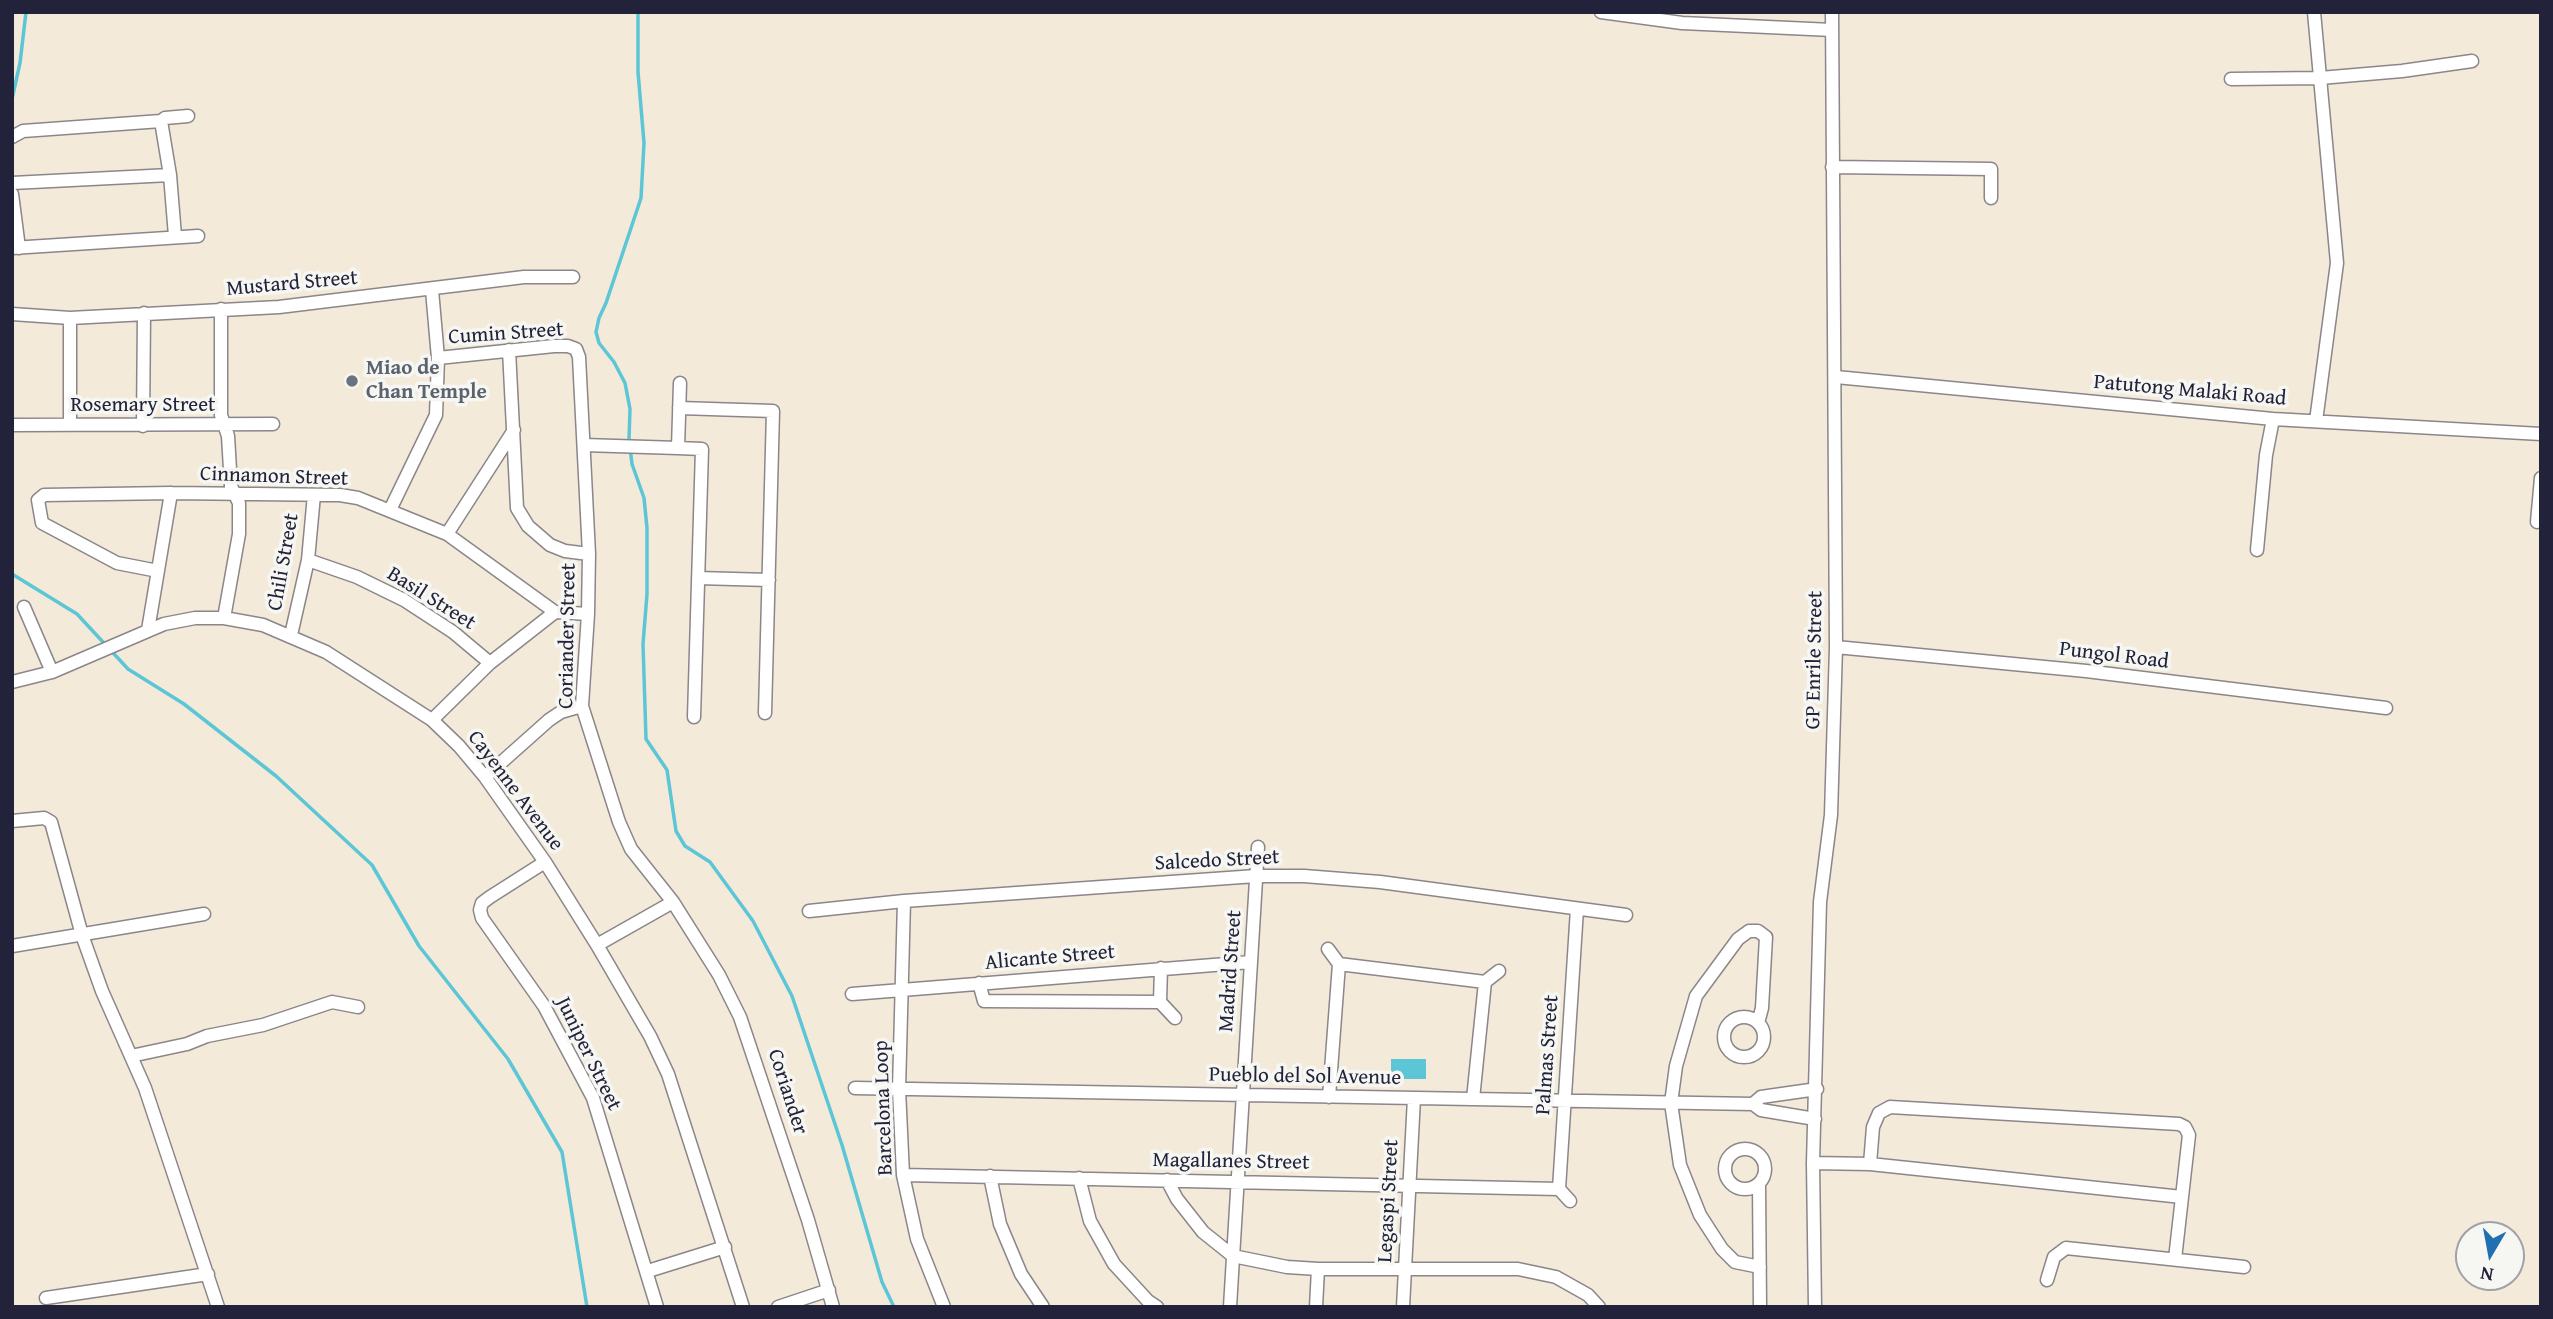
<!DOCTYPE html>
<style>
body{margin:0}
#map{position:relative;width:2553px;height:1319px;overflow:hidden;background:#f3ead9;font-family:"Gentium Book Plus",serif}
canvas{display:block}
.frame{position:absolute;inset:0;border:14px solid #22223b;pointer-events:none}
.north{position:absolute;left:2455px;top:1221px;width:70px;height:70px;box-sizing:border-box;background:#f6f6f2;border:2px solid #a1a1a9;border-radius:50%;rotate:190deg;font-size:19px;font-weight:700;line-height:28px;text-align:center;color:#22223b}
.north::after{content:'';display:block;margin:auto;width:24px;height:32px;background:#1f6fb2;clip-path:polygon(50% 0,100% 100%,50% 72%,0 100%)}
</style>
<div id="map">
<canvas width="2553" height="1319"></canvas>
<div class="frame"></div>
<div class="north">N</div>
</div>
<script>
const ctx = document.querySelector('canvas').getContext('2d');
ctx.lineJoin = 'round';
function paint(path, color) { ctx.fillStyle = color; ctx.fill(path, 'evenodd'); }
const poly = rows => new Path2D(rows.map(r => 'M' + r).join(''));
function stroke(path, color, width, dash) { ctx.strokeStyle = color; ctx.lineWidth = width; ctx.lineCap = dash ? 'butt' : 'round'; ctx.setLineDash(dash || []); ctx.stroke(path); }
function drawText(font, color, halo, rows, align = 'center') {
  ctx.font = font + ' "Gentium Book Plus",serif'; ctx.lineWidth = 7; ctx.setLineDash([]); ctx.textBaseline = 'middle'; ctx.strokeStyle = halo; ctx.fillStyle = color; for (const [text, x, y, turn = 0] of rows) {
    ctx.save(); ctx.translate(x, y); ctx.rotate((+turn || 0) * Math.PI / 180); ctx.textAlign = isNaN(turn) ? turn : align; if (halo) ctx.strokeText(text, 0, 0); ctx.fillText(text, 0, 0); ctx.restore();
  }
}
const water = poly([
 [1391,1059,1426,1059,1426,1079,1391,1079]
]);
const stream = poly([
 [638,12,638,72,644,143,641,198,606,303,599,318,596,332,599,343,614,362,625,383,630,409,629,439,632,464,644,498,647,528,647,594,643,644,646,739,667,770,676,831,685,846,710,862,753,921,792,996,842,1145,882,1282,894,1307],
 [12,99,20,63,26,12],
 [12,574,77,614,128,669,184,704,276,776,372,865,419,946,508,1059,562,1152,587,1307]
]);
const minor = poly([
 [1601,12,1682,23,1832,30],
 [2314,12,2337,263,2316,421],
 [2231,79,2320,78,2402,71,2472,61],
 [161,121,170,175,175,236],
 [12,137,23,131,161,121,165,118,188,116],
 [1832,167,1991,169,1991,198],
 [12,183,170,175],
 [12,194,19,248],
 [12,248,198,236],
 [221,309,221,415,228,436,231,486,239,503,239,534,224,618],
 [12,314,70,318,279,307,524,277,573,277],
 [70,318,70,425],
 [509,350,517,508,528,526,550,545,565,551,589,554],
 [438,358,554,346,568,346,576,349,579,357,589,554,588,614,582,706,619,822,631,849,673,902,719,975,740,1017,808,1220,833,1307],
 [1836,377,2273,419,2541,434],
 [679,408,773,411,765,713],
 [12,425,273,424],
 [143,426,144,313],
 [584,445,678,448,680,383],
 [678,448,702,449,694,717],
 [390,510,436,415,438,358,432,290],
 [2537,522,2541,478],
 [447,534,514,430],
 [2257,550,2266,455,2273,419],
 [308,560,357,577,404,600,453,632,490,663],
 [158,571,117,563,42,523,38,500,44,495,171,493,340,495,358,498,447,534,555,612],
 [698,578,769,580],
 [24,607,52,672],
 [148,630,171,493],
 [291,635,308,560,314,495],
 [1836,647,2086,671,2386,708],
 [12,682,52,672,164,624,195,618,224,618,263,625,326,652,432,720,459,746,485,777,545,862,597,945,650,1036,668,1074,743,1307],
 [432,720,490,663,555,612,588,614],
 [485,777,549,720,561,712,582,706],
 [12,821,44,818,51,822,82,935,102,991,145,1088,218,1307],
 [545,862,490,897,482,903,480,910,482,918,544,1006,593,1098,657,1307],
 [904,901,899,1089,903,1175,917,1239,944,1307],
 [809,911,904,901,1256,876,1304,876,1380,882,1626,915],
 [597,945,673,902],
 [12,946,204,914],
 [1328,949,1339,964],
 [1339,964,1485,982],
 [1485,982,1499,971],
 [979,983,984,1001,1160,1002,1161,968],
 [852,994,1251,962],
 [1160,1002,1175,1018],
 '1724 1037a20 20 0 1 1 40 0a20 20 0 1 1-40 0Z',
 [1758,1023,1762,1008,1766,937,1758,931,1749,931,1738,939,1696,996,1676,1066,1671,1103,1680,1165,1700,1215,1722,1249,1735,1262,1760,1267],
 [131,1056,187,1044,207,1036,263,1025,332,1002,358,1007],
 [855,1088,1753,1104,1761,1110,1815,1119],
 [1329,1097,1339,964],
 [1473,1099,1485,982],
 [1753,1104,1761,1097,1817,1089],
 '1725 1169a20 20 0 1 1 40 0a20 20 0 1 1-40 0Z',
 [1813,1163,1870,1164,2182,1197,2189,1135,2185,1127,2179,1124,1890,1107,1879,1113,1873,1127,1870,1164],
 [903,1175,1559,1189],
 [990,1176,1000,1224,1021,1274,1043,1307],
 [1079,1178,1090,1221,1114,1264,1148,1301,1157,1307],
 [1167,1180,1177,1199,1203,1232,1233,1256,1287,1267,1318,1269,1518,1269,1556,1277,1588,1295,1599,1307],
 [1759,1184,1760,1307],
 [1570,1201,1559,1189,1577,909],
 [2175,1259,2182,1197],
 [648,1271,725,1247],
 [2047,1280,2054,1257,2066,1248,2244,1267],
 [46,1298,208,1274],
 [778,1307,829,1290],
 [1230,1307,1258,847],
 [1316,1307,1318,1269],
 [1403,1307,1414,1098],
 [1815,1307,1813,1163,1820,902,1831,815,1836,647,1832,12]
]);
const markers = [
 [352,381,7,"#6b7280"]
];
const streetNames = [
 ["Mustard Street",292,284,-5],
 ["Cumin Street",506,334,-4],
 ["Patutong Malaki Road",2190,391,5],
 ["Rosemary Street",143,406],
 ["Cinnamon Street",274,477,2],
 ["Chili Street",284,562,-80],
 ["Basil Street",431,599,32],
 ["Coriander Street",568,636,-89],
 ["Pungol Road",2114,656,7],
 ["GP Enrile Street",1815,660,-89],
 ["Cayenne Avenue",515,791,53],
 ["Salcedo Street",1217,861,-3],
 ["Alicante Street",1050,958,-5],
 ["Madrid Street",1231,971,-86],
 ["Juniper Street",588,1054,64],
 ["Palmas Street",1548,1055,-86],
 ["Pueblo del Sol Avenue",1305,1077,1],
 ["Coriander",787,1092,72],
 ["Barcelona Loop",884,1108,-92],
 ["Magallanes Street",1231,1162,1],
 ["Legaspi Street",1389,1201,-87]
];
const worshipNames = [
 ["Miao de",366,369],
 ["Chan Temple",366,393]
];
paint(water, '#5cc6d6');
stroke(stream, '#5cc6d6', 3.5);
stroke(minor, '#8a868a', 15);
stroke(minor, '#fff', 12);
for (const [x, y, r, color] of markers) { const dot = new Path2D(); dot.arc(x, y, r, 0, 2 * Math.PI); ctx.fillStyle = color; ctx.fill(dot); stroke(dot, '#f6f6f2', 2.5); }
drawText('21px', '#22223b', '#f6f6f2', streetNames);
drawText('bold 21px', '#5b616d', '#f6f6f2', worshipNames, 'left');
</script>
